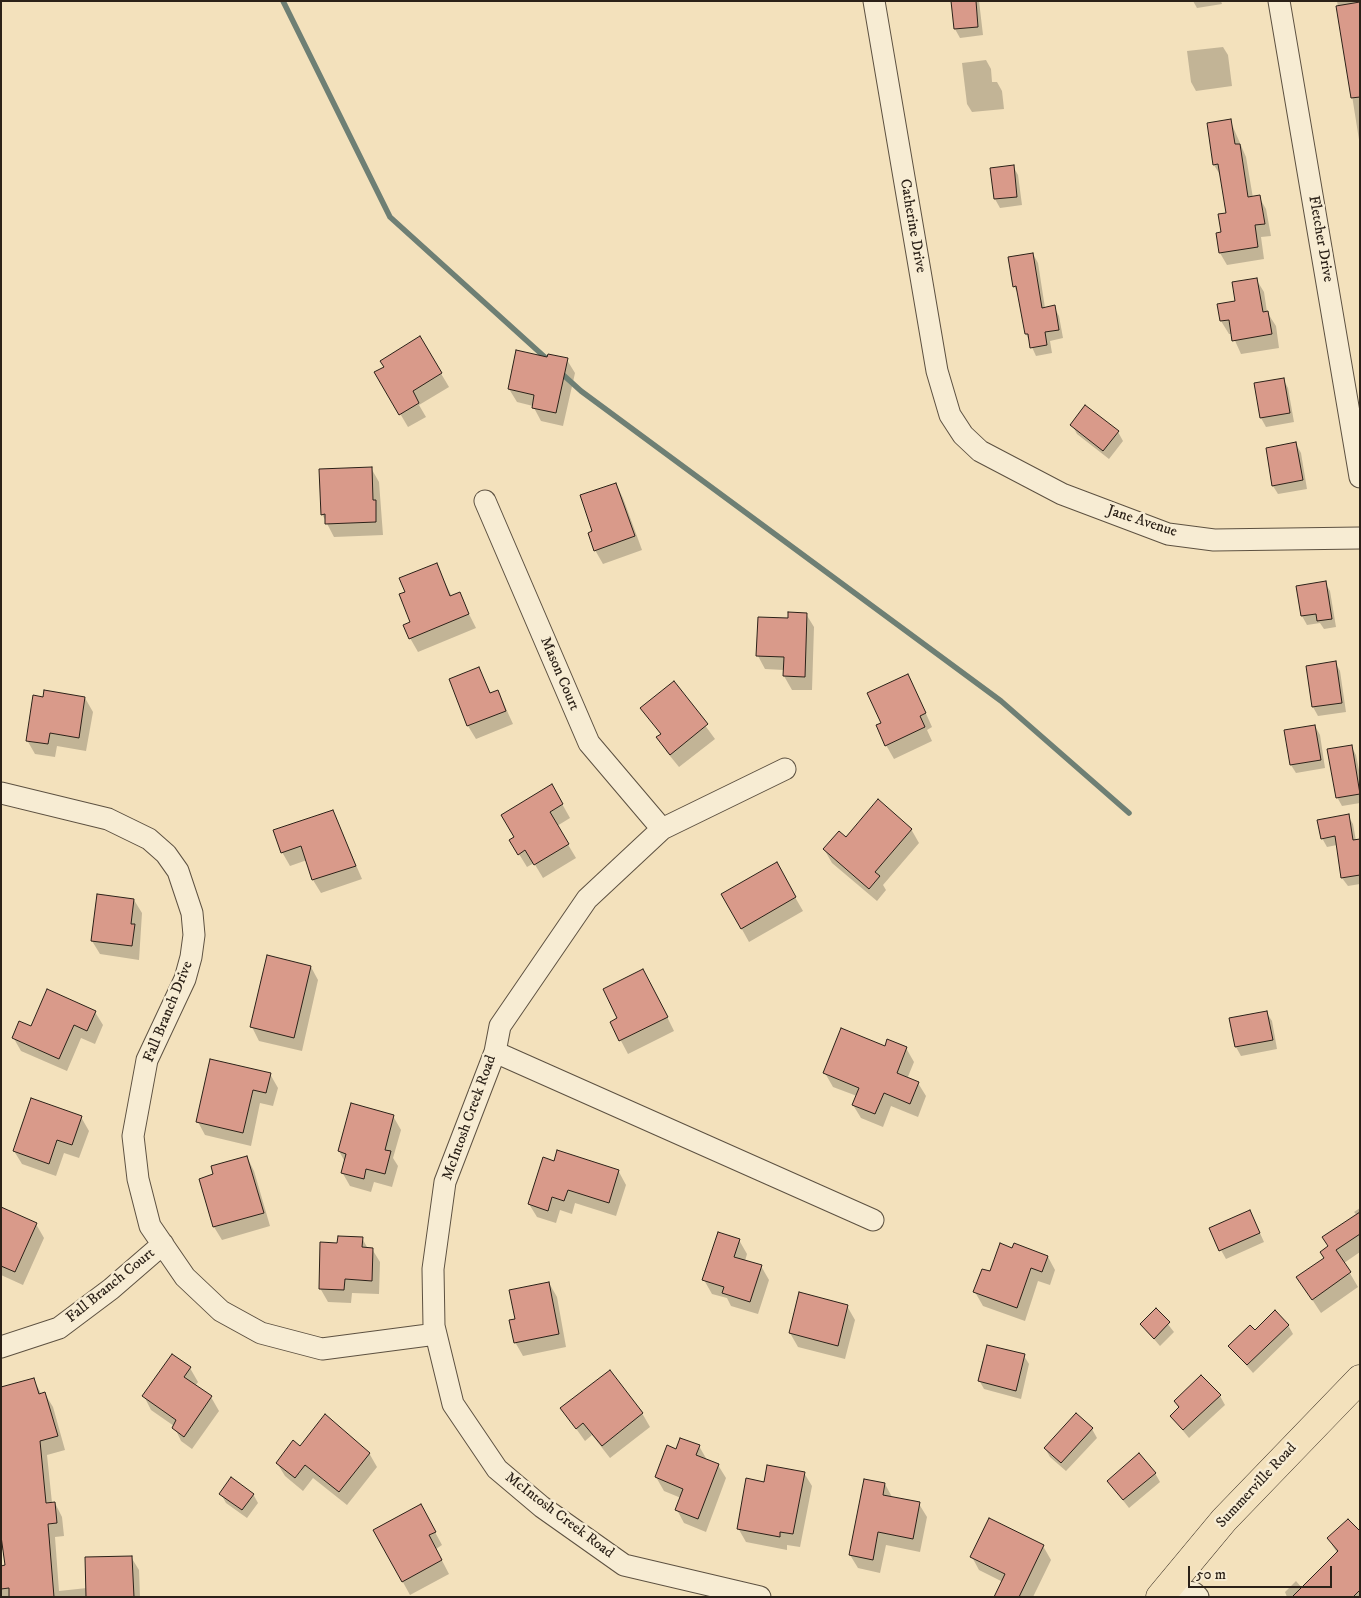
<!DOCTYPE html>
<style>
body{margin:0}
#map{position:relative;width:1361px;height:1598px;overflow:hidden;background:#f3e1bc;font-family:"IM FELL DW Pica",serif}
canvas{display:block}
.frame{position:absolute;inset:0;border:2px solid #2b2118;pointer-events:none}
.scale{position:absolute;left:1188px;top:1566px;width:144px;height:22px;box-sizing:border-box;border:2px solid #2b2118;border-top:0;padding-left:6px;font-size:15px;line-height:18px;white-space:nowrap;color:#2b2118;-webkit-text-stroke:4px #f7ecd3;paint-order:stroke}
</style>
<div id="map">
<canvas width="1361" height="1598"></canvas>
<div class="frame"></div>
<div class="scale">50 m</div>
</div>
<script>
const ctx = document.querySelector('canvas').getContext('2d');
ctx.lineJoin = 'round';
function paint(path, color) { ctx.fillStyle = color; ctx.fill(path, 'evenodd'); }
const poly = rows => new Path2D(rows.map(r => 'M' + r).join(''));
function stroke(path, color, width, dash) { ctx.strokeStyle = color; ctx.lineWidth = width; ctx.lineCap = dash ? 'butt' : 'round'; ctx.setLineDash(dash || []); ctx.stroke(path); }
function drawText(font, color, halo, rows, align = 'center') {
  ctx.font = font + ' "IM FELL DW Pica",serif'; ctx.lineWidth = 5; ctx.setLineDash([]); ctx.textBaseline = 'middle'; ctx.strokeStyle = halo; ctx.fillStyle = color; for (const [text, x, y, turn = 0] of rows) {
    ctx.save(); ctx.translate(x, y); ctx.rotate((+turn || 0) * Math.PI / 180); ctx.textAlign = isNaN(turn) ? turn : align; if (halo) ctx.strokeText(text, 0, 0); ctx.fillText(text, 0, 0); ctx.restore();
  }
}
const shadow = poly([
 [952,1,979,1,983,35,960,38,955,29],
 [1193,1,1221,1,1222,4,1197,8],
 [1337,1,1360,1,1360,146],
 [1223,47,1228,55,1232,86,1196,91,1191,82,1187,51],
 [986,60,991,69,992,82,997,82,1002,91,1004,109,972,112,967,104,962,63],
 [1230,120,1246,157,1253,198,1259,197,1266,209,1271,236,1261,237,1264,259,1227,265,1220,253,1228,214,1222,178,1214,165],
 [1013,166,1018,175,1022,205,1000,208,995,199,991,169],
 [1033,254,1038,263,1045,308,1054,307,1059,316,1063,338,1050,341,1052,353,1036,356,1026,334,1018,294,1014,286],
 [1256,279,1264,292,1267,312,1276,326,1279,348,1241,354,1232,334,1229,334,1221,321,1218,305,1237,302],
 [420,338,449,387,419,405,426,417,408,427,376,373],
 [548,358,567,360,575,373,563,426,541,421,533,406,517,402,509,389],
 [1283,379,1288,388,1294,422,1266,427,1261,418,1255,384],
 [1072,425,1118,432,1123,441,1109,459,1077,434],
 [1296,444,1301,453,1307,489,1278,494,1273,486],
 [371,468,379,482,383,535,334,537,322,514],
 [616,484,623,498,642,550,603,564,595,550,594,532],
 [436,564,452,597,459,594,476,628,418,652,410,638,412,623,406,592],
 [1325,583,1330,591,1336,627,1324,629,1320,623,1307,625,1302,616],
 [806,614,814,627,812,690,792,690,784,676,784,670,765,669,758,656,789,620],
 [1335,662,1340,671,1346,712,1318,716,1313,707,1307,667],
 [479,668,491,694,498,691,513,724,476,739,468,726,450,679],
 [674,683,715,739,679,767,666,751,658,737,661,735,642,708],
 [915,689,932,727,927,730,932,741,894,759,886,745,882,724],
 [85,698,93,712,86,751,57,746,55,757,35,754,27,740],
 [1315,726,1320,735,1325,768,1296,773,1291,765],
 [1351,746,1356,755,1360,775,1360,803,1342,806,1337,797],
 [552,786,570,818,557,826,576,858,543,878,534,863,527,867,511,841,516,838],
 [333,812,362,879,321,893,313,880,307,860,290,866,282,852],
 [1348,816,1353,824,1356,841,1360,840,1360,884,1348,886,1342,878,1337,845,1327,847,1322,838],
 [911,829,919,843,883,885,886,890,877,901,832,863,824,849,846,839],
 [776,864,803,911,749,942,723,895],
 [134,900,142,913,139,960,100,954,92,941],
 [311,967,318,980,302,1051,259,1041,252,1027],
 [651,984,674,1031,628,1054,611,1022,619,1018],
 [95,1012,103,1025,95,1044,81,1038,67,1071,21,1051,13,1037,31,1028],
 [1266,1012,1272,1021,1277,1049,1241,1056,1236,1047,1231,1019],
 [885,1047,906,1048,914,1062,907,1079,918,1083,926,1096,918,1117,891,1106,883,1127,861,1118,853,1105,857,1096,833,1087,825,1073],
 [270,1074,278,1088,273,1106,260,1103,251,1146,205,1135,198,1122],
 [393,1116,401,1130,393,1158,398,1166,392,1187,374,1182,371,1192,350,1186,342,1172,345,1162,339,1151],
 [81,1117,89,1131,79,1158,64,1153,56,1176,22,1164,14,1151],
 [558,1152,619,1172,626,1185,616,1216,575,1203,572,1214,560,1210,556,1223,537,1217,529,1204,555,1162],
 [247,1157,254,1171,270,1226,222,1240,214,1227,215,1175],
 [1360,1208,1360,1252,1344,1263,1358,1287,1321,1313,1298,1278,1325,1259,1329,1247,1357,1215,1354,1212],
 [1,1209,36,1224,44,1238,23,1285,1,1275],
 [1254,1220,1264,1242,1226,1259,1221,1250],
 [362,1238,368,1249,372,1249,380,1262,379,1294,352,1293,351,1303,328,1302,320,1288,339,1244],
 [739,1240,747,1254,745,1261,761,1266,769,1280,758,1314,731,1306,727,1298,712,1294,704,1280],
 [1013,1250,1048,1257,1055,1270,1050,1285,1038,1281,1025,1321,983,1306,975,1292],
 [549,1283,557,1297,566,1347,523,1356,515,1342,516,1320],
 [847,1306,855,1320,845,1359,798,1347,790,1333],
 [1156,1309,1174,1332,1160,1346,1141,1324],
 [1288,1325,1293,1334,1253,1373,1230,1346,1255,1332],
 [172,1355,190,1368,198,1382,195,1386,211,1397,219,1411,192,1449,181,1441,174,1426,151,1410,144,1396],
 [1024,1356,1029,1364,1021,1399,984,1389,979,1380],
 [33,1379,42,1395,45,1394,53,1407,65,1450,47,1455,52,1503,55,1503,62,1517,64,1536,55,1537,59,1591,87,1588,131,1557,139,1570,140,1597,1,1597,1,1567,7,1567,5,1550,1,1550,1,1389],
 [1220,1396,1225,1405,1189,1438,1171,1416,1179,1408,1175,1401],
 [562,1409,642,1413,650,1427,610,1458,592,1435,585,1441],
 [1092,1429,1097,1438,1066,1471,1050,1457,1045,1448],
 [699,1446,707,1460,718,1465,726,1478,706,1532,684,1523,677,1510,681,1498,664,1491,656,1477,677,1450],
 [300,1448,369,1453,377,1467,347,1505,313,1478,303,1491,285,1476,277,1463],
 [804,1473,812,1486,800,1547,787,1545,787,1550,746,1542,738,1528,765,1483],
 [1155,1473,1160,1482,1129,1508,1108,1481],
 [885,1484,892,1497,919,1504,927,1517,920,1552,886,1545,880,1573,858,1568,850,1555],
 [221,1494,253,1494,258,1503,247,1518,226,1503],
 [428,1519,442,1545,436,1549,449,1574,410,1595,375,1531],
 [989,1520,1043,1546,1051,1560,1033,1597,999,1597,1003,1582,979,1570,972,1557],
 [1360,1533,1360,1597,1287,1597,1285,1592,1296,1581,1302,1588,1337,1553,1328,1538]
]);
const stream = poly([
 [283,1,390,217,548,360],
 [560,372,581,391,1001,701,1129,813]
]);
const building = poly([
 [951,1,976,1,978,27,954,29,951,1],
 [1360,2,1360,97,1351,98,1336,6,1360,2],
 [1231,119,1235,144,1240,144,1248,197,1260,195,1265,224,1255,225,1258,247,1219,253,1216,233,1221,232,1218,214,1226,213,1218,164,1213,165,1207,123,1231,119],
 [1014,165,1017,197,994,199,990,168,1014,165],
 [1033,253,1042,308,1055,305,1059,330,1045,332,1047,345,1030,348,1028,334,1025,334,1016,286,1013,287,1008,257,1033,253],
 [1257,278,1263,312,1268,311,1272,334,1232,341,1229,320,1220,321,1217,304,1235,301,1232,282,1257,278],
 [420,336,442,373,413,391,419,403,399,415,374,372,384,367,380,361,420,336],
 [516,350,547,357,548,354,568,358,556,413,532,408,534,395,508,389,516,350],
 [1284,378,1290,413,1260,418,1254,383,1284,378],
 [1085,405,1119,431,1103,451,1070,425,1085,405],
 [1296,442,1303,480,1272,486,1266,448,1296,442],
 [372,467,373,500,376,500,376,522,325,524,325,514,321,515,319,469,372,467],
 [616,483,635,536,594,551,588,533,592,531,580,495,616,483],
 [437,563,450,596,460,592,469,614,409,639,403,625,410,622,399,594,405,592,399,578,437,563],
 [1326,581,1332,619,1317,621,1316,614,1301,616,1296,586,1326,581],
 [788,612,807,613,805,677,783,676,784,657,756,656,758,617,788,618,788,612],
 [1336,661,1342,703,1312,707,1306,666,1336,661],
 [479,667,490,693,498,690,506,711,467,726,449,679,479,667],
 [908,674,926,713,920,716,925,727,885,746,876,725,881,723,867,693,908,674],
 [674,681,708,724,670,755,656,737,661,734,640,708,674,681],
 [44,690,85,697,79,738,50,733,48,744,26,741,33,695,43,697,44,690],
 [1315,725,1321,760,1290,765,1284,730,1315,725],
 [1352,745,1360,794,1336,798,1327,749,1352,745],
 [552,784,563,804,550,812,569,844,534,865,525,850,518,855,509,840,514,837,501,815,552,784],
 [878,799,912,829,875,872,880,876,869,889,823,849,839,831,846,837,878,799],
 [333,810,356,866,312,880,301,846,281,853,273,830,333,810],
 [1349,814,1353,840,1360,839,1360,875,1341,878,1335,836,1321,839,1317,820,1349,814],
 [777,862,796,897,741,929,721,894,777,862],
 [97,894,134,899,131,924,135,924,132,946,91,941,97,894],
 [267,955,311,966,294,1038,250,1027,267,955],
 [643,969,668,1017,619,1041,610,1022,617,1018,603,989,643,969],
 [47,989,96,1011,87,1031,74,1025,59,1059,12,1038,19,1021,31,1026,47,989],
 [1267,1011,1273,1040,1235,1047,1229,1018,1267,1011],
 [841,1028,885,1046,887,1039,907,1047,897,1073,919,1082,910,1104,884,1093,875,1114,852,1105,859,1088,823,1073,841,1028],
 [210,1059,271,1073,266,1093,253,1090,243,1133,196,1122,210,1059],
 [31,1098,82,1116,72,1145,57,1140,49,1164,13,1151,31,1098],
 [351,1103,394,1115,385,1150,391,1151,385,1174,366,1169,364,1179,341,1173,346,1154,338,1151,351,1103],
 [557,1150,619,1170,609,1203,568,1190,564,1201,552,1197,548,1211,528,1204,543,1157,554,1161,557,1150],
 [247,1156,264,1213,213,1227,199,1179,213,1174,211,1166,247,1156],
 [1,1207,37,1223,15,1272,1,1266,1,1207],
 [1250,1210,1260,1233,1219,1251,1209,1228,1250,1210],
 [1360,1212,1360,1234,1336,1250,1351,1272,1312,1300,1296,1277,1324,1258,1320,1252,1328,1246,1322,1237,1360,1212],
 [718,1232,740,1239,734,1257,762,1265,750,1302,722,1293,724,1287,702,1280,718,1232],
 [338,1236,363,1237,362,1247,373,1248,372,1281,345,1279,344,1290,319,1289,320,1242,337,1243,338,1236],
 [1000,1243,1012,1248,1014,1243,1048,1256,1042,1272,1031,1268,1017,1308,973,1292,982,1269,990,1271,1000,1243],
 [549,1282,559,1334,514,1343,509,1320,515,1319,509,1290,549,1282],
 [799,1292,848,1305,838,1346,789,1333,799,1292],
 [1156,1308,1170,1322,1154,1339,1140,1324,1156,1308],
 [1275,1310,1289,1325,1247,1365,1228,1346,1250,1325,1255,1330,1275,1310],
 [987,1345,1025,1354,1016,1391,978,1381,987,1345],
 [172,1354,191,1367,184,1377,212,1396,184,1437,172,1428,176,1420,142,1396,172,1354],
 [610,1370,643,1413,602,1446,583,1423,576,1429,560,1408,610,1370],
 [1201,1375,1221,1395,1183,1430,1170,1416,1179,1407,1174,1401,1201,1375],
 [34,1378,39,1394,45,1392,58,1436,40,1441,46,1503,55,1502,57,1523,48,1524,54,1597,9,1597,9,1588,1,1589,1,1566,5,1565,1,1536,1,1387,34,1378],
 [1076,1413,1093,1428,1061,1463,1044,1448,1076,1413],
 [325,1414,370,1453,339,1492,305,1465,295,1478,276,1463,293,1440,300,1446,325,1414],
 [680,1438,700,1445,696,1455,719,1464,698,1519,675,1510,683,1489,655,1477,667,1445,676,1449,680,1438],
 [1139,1453,1156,1473,1123,1500,1107,1481,1139,1453],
 [767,1465,805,1472,793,1534,780,1532,780,1537,737,1529,746,1478,764,1482,767,1465],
 [231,1477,254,1494,242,1510,219,1494,231,1477],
 [864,1479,885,1483,883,1495,920,1502,913,1539,878,1532,873,1560,849,1555,864,1479],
 [421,1504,436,1532,429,1535,442,1560,402,1582,373,1530,421,1504],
 [989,1518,1044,1545,1019,1597,994,1597,1005,1574,970,1557,989,1518],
 [1348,1519,1360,1531,1360,1590,1353,1597,1292,1597,1338,1551,1327,1538,1348,1519],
 [132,1556,134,1597,86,1597,85,1557,132,1556]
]);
const minor = poly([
 [874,1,937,371,950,415,963,435,980,451,1062,494,1168,534,1214,540,1360,538],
 [1279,1,1360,477],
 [485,501,589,743,662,829],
 [1,793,108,819,149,839,166,854,178,871,192,913,194,935,191,957,185,979,147,1060,133,1136,138,1179,150,1226,185,1277,221,1311,261,1333,322,1349,436,1334],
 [495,1052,873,1220],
 [1,1347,59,1328,111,1289,163,1244],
 [1165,1589,1194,1593,1198,1597],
 [760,1597,624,1565,542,1507,497,1469,453,1404,434,1326,433,1269,445,1182,495,1052,500,1026,587,899,662,829,785,769]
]);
const major = poly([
 [1160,1597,1224,1520,1360,1379]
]);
const streetNames = [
 ["Catherine Drive",912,226,80],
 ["Fletcher Drive",1320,239,80],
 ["Jane Avenue",1142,522,18],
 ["Mason Court",559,674,67],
 ["Fall Branch Drive",169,1012,-68],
 ["McIntosh Creek Road",470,1118,-70],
 ["Fall Branch Court",111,1286,-39],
 ["Summerville Road",1257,1486,-47],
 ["McIntosh Creek Road",559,1516,37]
];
paint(shadow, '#0003');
stroke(stream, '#6e7f74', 5.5);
paint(building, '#d99a8a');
stroke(building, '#2b2118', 1);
stroke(minor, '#5d5141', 23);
stroke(major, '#2b2118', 29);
stroke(minor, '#f7ecd3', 21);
stroke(major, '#f3e1bc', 28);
drawText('15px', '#2b2118', '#f7ecd3', streetNames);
</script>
